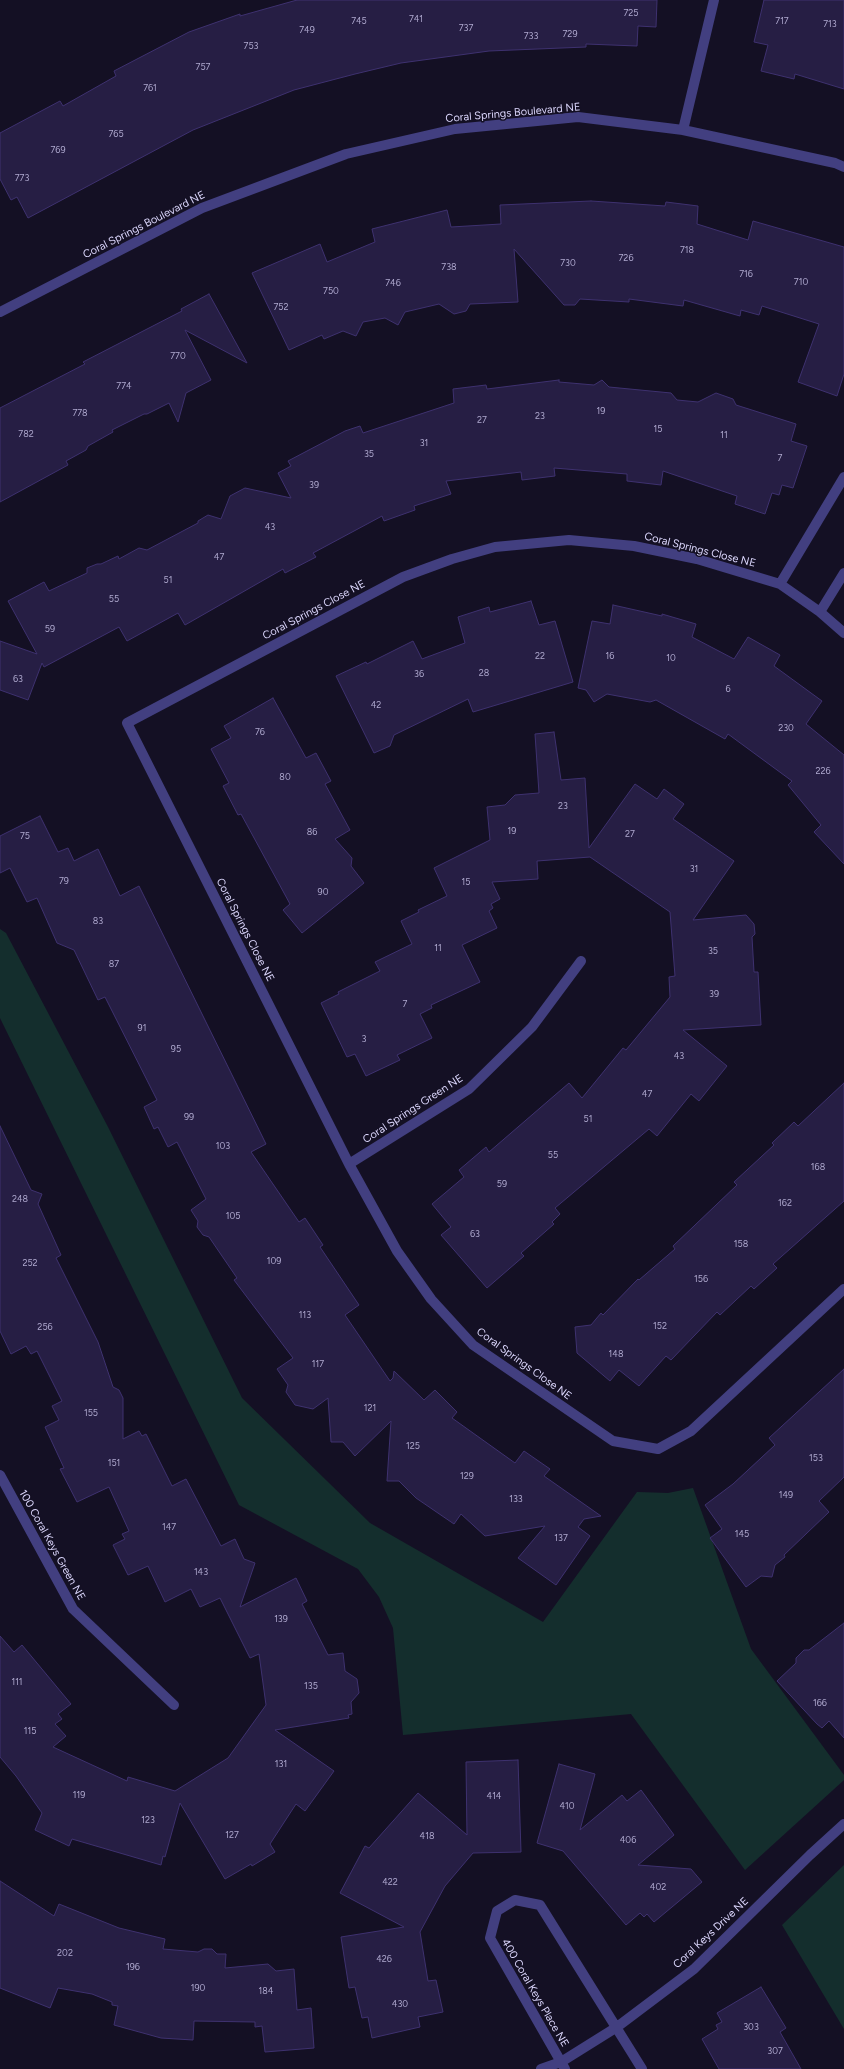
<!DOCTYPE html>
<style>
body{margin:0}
canvas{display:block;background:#141024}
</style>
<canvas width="844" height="2069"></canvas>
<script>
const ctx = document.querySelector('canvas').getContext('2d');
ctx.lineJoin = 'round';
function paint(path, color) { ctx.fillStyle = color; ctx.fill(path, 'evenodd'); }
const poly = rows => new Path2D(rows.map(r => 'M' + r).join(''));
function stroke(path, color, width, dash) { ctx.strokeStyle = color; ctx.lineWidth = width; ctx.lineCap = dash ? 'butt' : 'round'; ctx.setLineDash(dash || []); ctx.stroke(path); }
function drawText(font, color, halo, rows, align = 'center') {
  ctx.font = font + ' Figtree,sans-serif'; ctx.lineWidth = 3; ctx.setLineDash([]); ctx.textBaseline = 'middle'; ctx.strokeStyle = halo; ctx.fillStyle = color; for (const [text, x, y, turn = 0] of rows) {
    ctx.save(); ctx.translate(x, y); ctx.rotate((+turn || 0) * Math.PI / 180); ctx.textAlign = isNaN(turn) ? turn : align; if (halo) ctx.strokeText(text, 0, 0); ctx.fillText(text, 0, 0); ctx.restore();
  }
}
const green = poly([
 [0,929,6,933,108,1127,242,1398,370,1523,543,1622,637,1492,668,1493,693,1488,751,1649,844,1775,844,1780,745,1870,631,1714,403,1735,393,1628,379,1597,358,1569,239,1505,0,1018],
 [844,1865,844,2029,782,1925]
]);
const building = poly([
 [297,0,657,0,656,27,638,26,637,46,586,44,586,47,489,51,401,63,355,74,294,90,193,130,28,218,17,197,11,200,0,179,0,133,60,101,63,106,116,76,114,71,189,32,240,14,240,16,297,0],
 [764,0,844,0,844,89,795,74,794,79,761,71,768,45,754,42,764,0],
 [591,201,665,206,666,202,698,206,697,224,748,240,753,221,844,247,844,374,837,396,798,382,819,324,762,306,759,315,741,310,740,316,684,300,683,306,629,299,629,302,580,299,575,305,564,305,514,249,518,302,470,304,466,311,454,314,439,304,405,312,398,325,385,318,363,322,356,336,343,331,324,339,322,335,289,350,252,273,320,244,327,262,375,242,372,229,447,210,451,227,501,224,500,205,591,201],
 [209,294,247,363,185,330,211,380,186,393,178,422,169,403,147,414,144,414,112,430,113,432,88,446,86,450,66,461,68,465,0,502,0,408,85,364,83,362,182,311,181,309,209,294],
 [559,380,559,382,594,385,602,380,609,387,671,393,677,400,698,402,716,393,733,399,736,405,796,424,791,441,807,446,793,488,782,485,779,495,772,493,765,514,735,504,737,496,663,471,661,485,627,481,627,474,554,468,555,476,522,480,521,472,446,481,451,494,414,506,415,510,384,521,382,516,313,553,316,557,285,573,283,569,185,625,178,613,127,641,119,627,44,667,42,663,28,700,0,690,0,641,37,654,8,601,44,582,49,591,87,573,87,568,97,564,101,564,118,556,119,559,139,548,147,550,198,523,198,521,208,515,221,519,230,496,245,488,291,498,278,473,291,466,288,461,345,431,360,426,363,433,454,403,453,389,486,385,487,389,559,380],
 [531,601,539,625,555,621,573,682,473,712,468,699,394,735,390,746,374,753,336,676,366,662,367,664,413,641,422,659,465,643,458,617,489,607,490,612,531,601],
 [613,605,662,616,662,614,696,624,692,637,734,659,748,637,780,655,774,666,822,701,806,724,844,755,844,864,814,832,821,825,788,785,792,781,728,734,725,739,656,700,650,702,607,694,594,702,586,690,578,688,592,621,610,624,613,605],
 [273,698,306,758,316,753,331,781,325,784,350,830,335,839,352,858,351,866,364,883,302,933,283,910,290,904,241,814,238,815,223,786,229,783,211,749,231,738,224,726,273,698],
 [554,732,561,780,585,778,589,848,635,784,657,799,664,789,684,804,673,819,734,861,693,920,746,915,754,924,755,934,752,937,754,972,758,972,761,1025,683,1030,727,1066,699,1101,691,1094,657,1136,649,1129,555,1208,560,1214,552,1222,554,1224,521,1253,524,1256,487,1288,441,1235,451,1227,432,1204,464,1177,459,1170,486,1147,489,1152,569,1083,582,1098,623,1048,626,1050,670,997,669,977,675,976,670,912,590,857,537,861,538,879,492,882,500,899,491,904,493,908,489,911,497,928,462,945,480,982,431,1005,432,1008,420,1014,432,1038,397,1055,400,1060,366,1076,355,1054,347,1057,321,1003,339,994,338,992,380,971,375,962,412,944,401,921,419,912,418,910,447,896,434,868,490,840,487,807,505,805,515,795,539,793,535,734,554,732],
 [40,816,58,852,68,848,74,861,98,849,120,896,139,886,266,1144,251,1152,299,1222,305,1218,323,1245,320,1247,359,1305,345,1315,390,1381,393,1378,394,1371,424,1400,435,1390,457,1412,452,1418,515,1463,524,1451,550,1469,544,1476,601,1516,584,1519,578,1527,590,1536,556,1585,518,1558,545,1526,485,1536,461,1514,454,1524,416,1498,399,1481,387,1481,391,1421,355,1456,343,1442,331,1442,328,1398,313,1409,295,1405,286,1392,288,1385,277,1369,293,1358,234,1280,237,1278,209,1237,203,1235,197,1227,198,1221,191,1210,206,1199,177,1142,168,1147,158,1127,154,1129,144,1107,157,1100,105,997,98,1000,74,950,57,943,37,898,27,902,10,868,0,873,0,836,40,816],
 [844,1083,844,1201,773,1264,777,1268,754,1289,751,1286,720,1315,717,1312,671,1360,666,1356,639,1386,619,1370,610,1381,577,1353,575,1327,591,1325,601,1313,603,1315,638,1279,639,1280,675,1249,673,1246,737,1185,734,1182,774,1145,772,1143,794,1122,798,1126,844,1083],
 [0,1126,31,1190,42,1194,38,1204,61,1255,56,1258,98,1342,113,1387,119,1390,123,1398,123,1439,139,1431,142,1436,146,1434,172,1486,186,1479,221,1546,235,1539,244,1559,255,1563,240,1607,296,1578,307,1601,302,1604,328,1655,343,1653,345,1671,357,1679,359,1693,351,1702,352,1714,348,1715,349,1718,275,1730,334,1771,305,1811,296,1804,270,1844,275,1852,252,1866,251,1864,225,1879,180,1803,165,1857,163,1856,161,1865,72,1839,69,1846,35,1830,42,1813,16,1776,0,1757,0,1636,14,1652,22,1645,71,1704,58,1714,62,1719,55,1724,66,1736,53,1747,127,1781,128,1777,175,1791,228,1758,266,1705,259,1654,250,1658,220,1598,200,1607,191,1589,165,1602,148,1566,128,1575,113,1545,125,1539,122,1534,129,1531,109,1487,77,1502,60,1469,64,1468,45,1427,59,1420,52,1406,62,1401,37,1351,31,1354,26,1346,11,1354,0,1331,0,1126],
 [844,1369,844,1477,819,1501,829,1512,784,1555,785,1557,775,1565,772,1577,761,1576,746,1587,710,1538,722,1529,705,1505,733,1484,775,1445,769,1438,844,1369],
 [844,1623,844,1738,829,1721,822,1728,817,1724,777,1681,796,1663,796,1658,804,1650,809,1650,844,1623],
 [518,1760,521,1852,473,1853,445,1886,420,1932,428,1981,436,1980,443,2012,418,2017,420,2027,372,2038,368,2017,362,2018,355,1987,349,1988,341,1937,404,1927,340,1893,365,1846,369,1848,418,1793,467,1835,466,1762,518,1760],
 [559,1764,595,1774,580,1830,622,1795,627,1801,641,1790,674,1835,638,1865,691,1869,702,1882,654,1922,647,1914,644,1917,640,1913,626,1925,563,1851,537,1843,559,1764],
 [0,1881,54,1916,59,1904,119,1928,165,1939,163,1949,198,1952,204,1949,212,1949,217,1954,226,1954,225,1968,268,1964,276,1971,294,1969,297,2010,311,2008,314,2048,265,2052,262,2026,255,2027,255,2022,194,2021,193,2040,161,2038,114,2025,118,2006,112,2005,112,2002,92,1994,58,1988,50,2008,0,1988,0,1881],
 [761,1987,786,2028,780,2032,801,2069,719,2069,702,2039,718,2029,716,2025,722,2022,717,2013,761,1987]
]);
const minor = poly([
 [683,130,714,0],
 [0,312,202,208,346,154,455,129,578,117,683,130,835,163,844,167],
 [780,584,844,477],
 [820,612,844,573],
 [844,633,820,612,780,584,697,559,634,546,569,540,495,547,452,559,403,577,127,723,349,1164,397,1251,431,1299,473,1345,613,1441,658,1449,691,1431,844,1289],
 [349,1164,469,1089,532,1027,581,961],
 [0,1475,73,1609,174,1705],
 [541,2069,561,2062,617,2027,694,1969,810,1855,844,1824],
 [565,2069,490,1938,497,1911,515,1900,540,1905,642,2069]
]);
const numberNames = [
 ["725",631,13],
 ["741",416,19],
 ["745",359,21],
 ["717",782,21],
 ["713",830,24],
 ["737",466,28],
 ["749",307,30],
 ["729",570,34],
 ["733",531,36],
 ["753",251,46],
 ["757",203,67],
 ["761",150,88],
 ["765",116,134],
 ["769",58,150],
 ["773",22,178],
 ["718",687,250],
 ["726",626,258],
 ["730",568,263],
 ["738",449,267],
 ["716",746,274],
 ["710",801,282],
 ["746",393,283],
 ["750",331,291],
 ["752",281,307],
 ["770",178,356],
 ["774",124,386],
 ["19",601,411],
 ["778",80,413],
 ["23",540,416],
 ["27",482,420],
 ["15",658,429],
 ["782",26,434],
 ["11",724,435],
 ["31",424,443],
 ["35",369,454],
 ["7",780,458],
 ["39",314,485],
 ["43",270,527],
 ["47",219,557],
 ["51",168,580],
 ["55",114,599],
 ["59",50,629],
 ["22",540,656],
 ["16",610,656],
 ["10",671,658],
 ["28",484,673],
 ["36",419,674],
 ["63",18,679],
 ["6",728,689],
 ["42",376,705],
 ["230",786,728],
 ["76",260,732],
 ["226",823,771],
 ["80",285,777],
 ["23",563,806],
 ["19",512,831],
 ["86",312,832],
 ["27",630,834],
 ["75",25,836],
 ["31",694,869],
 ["79",64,881],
 ["15",466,882],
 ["90",323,892],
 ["83",98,921],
 ["11",438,948],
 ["35",713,951],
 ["87",114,964],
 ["39",714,994],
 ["7",405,1004],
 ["91",142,1028],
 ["3",364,1039],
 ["95",176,1049],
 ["43",679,1056],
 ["47",647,1094],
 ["99",189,1117],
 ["51",588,1119],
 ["103",223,1146],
 ["55",553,1155],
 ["168",818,1167],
 ["59",502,1184],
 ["248",20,1199],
 ["162",785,1203],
 ["105",233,1216],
 ["63",475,1234],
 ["158",741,1244],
 ["109",274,1261],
 ["252",30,1263],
 ["156",701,1279],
 ["113",305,1315],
 ["152",660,1326],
 ["256",45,1327],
 ["148",616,1354],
 ["117",318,1364],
 ["121",370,1408],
 ["155",91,1413],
 ["125",413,1446],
 ["153",816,1458],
 ["151",114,1463],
 ["129",467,1476],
 ["149",786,1495],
 ["133",516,1499],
 ["147",169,1527],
 ["145",742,1534],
 ["137",561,1538],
 ["143",201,1572],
 ["139",281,1619],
 ["111",17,1682],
 ["135",311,1686],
 ["166",820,1703],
 ["115",30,1731],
 ["131",281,1764],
 ["119",79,1795],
 ["414",494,1796],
 ["410",567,1806],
 ["123",148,1820],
 ["127",232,1835],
 ["418",427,1836],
 ["406",628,1840],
 ["422",390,1882],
 ["402",658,1887],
 ["202",65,1953],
 ["426",384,1959],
 ["196",133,1967],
 ["190",198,1988],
 ["184",266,1991],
 ["430",400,2004],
 ["303",751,2027],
 ["307",775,2051]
];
const streetNames = [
 ["Coral Springs Boulevard NE",513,113,-5],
 ["Coral Springs Boulevard NE",144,225,-27],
 ["Coral Springs Close NE",700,550,14],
 ["Coral Springs Close NE",314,610,-28],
 ["Coral Springs Close NE",245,930,63],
 ["Coral Springs Green NE",413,1109,-33],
 ["Coral Springs Close NE",524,1364,36],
 ["100 Coral Keys Green NE",52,1545,61],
 ["Coral Keys Drive NE",711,1933,-43],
 ["400 Coral Keys Place NE",535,1993,60]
];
paint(green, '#142e2d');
paint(building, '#261e44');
stroke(building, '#3e316f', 1);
stroke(minor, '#423f80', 10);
drawText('9px', '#aea8ce', null, numberNames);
drawText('11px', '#dbd6fc', '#141024', streetNames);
</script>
